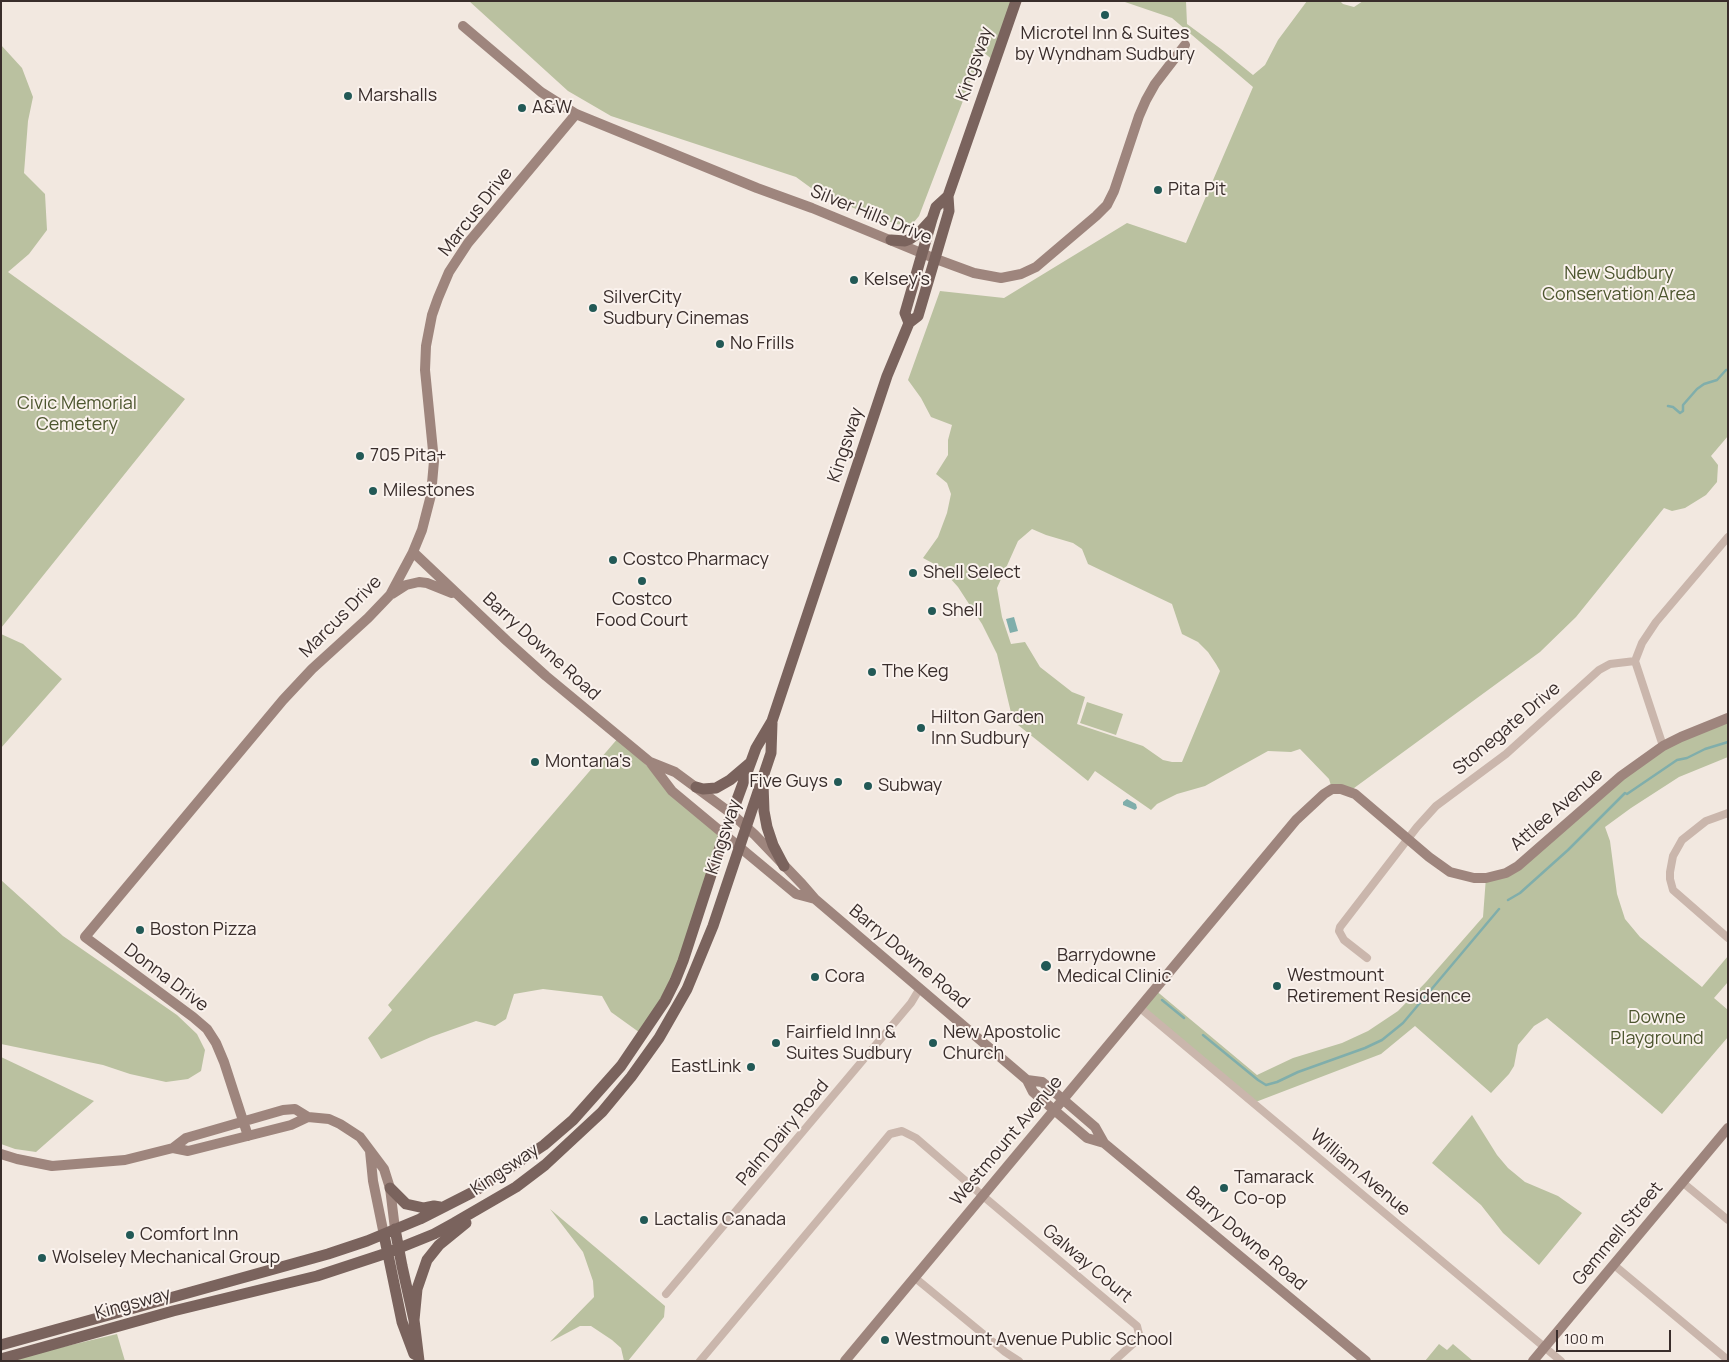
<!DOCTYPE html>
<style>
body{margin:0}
#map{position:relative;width:1729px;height:1362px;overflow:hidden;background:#f2e8e0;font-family:Manrope,sans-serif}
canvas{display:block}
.frame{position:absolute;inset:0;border:2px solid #392d2b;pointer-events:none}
.scale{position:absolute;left:1556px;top:1330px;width:115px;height:22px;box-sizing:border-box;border:2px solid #392d2b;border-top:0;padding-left:6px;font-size:15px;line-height:18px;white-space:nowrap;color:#392d2b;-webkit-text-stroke:4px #faf2ed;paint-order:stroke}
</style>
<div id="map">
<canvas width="1729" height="1362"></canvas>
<div class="frame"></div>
<div class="scale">100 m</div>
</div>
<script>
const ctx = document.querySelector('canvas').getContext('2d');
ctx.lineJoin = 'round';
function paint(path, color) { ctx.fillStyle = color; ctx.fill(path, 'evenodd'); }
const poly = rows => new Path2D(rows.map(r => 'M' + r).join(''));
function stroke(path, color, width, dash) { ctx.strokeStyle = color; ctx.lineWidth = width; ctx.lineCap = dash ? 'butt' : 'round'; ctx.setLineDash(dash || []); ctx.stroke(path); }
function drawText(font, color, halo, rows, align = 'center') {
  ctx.font = font + ' Manrope,sans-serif'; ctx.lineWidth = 4; ctx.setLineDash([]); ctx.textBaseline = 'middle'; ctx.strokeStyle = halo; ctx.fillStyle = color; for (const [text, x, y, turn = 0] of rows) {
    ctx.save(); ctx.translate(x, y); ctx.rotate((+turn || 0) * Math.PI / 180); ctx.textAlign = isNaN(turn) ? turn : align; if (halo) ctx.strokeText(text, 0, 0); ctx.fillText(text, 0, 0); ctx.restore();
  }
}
const green = poly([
 [469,1,1015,1,994,61,982,51,919,216,914,222,907,225,896,224,822,196,796,177,611,116,568,91],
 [1122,1,1186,1,1187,24,1221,49,1253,75,1265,65,1278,40,1307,1,1340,1,1343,4,1354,7,1363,1,1728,1,1728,436,1711,456,1718,465,1717,482,1706,495,1685,508,1672,511,1664,508,1576,617,1540,652,1350,791,1332,789,1329,779,1300,749,1291,752,1268,751,1205,786,1177,794,1157,804,1151,810,1095,771,1088,781,1013,721,997,654,982,624,958,587,940,567,923,558,938,537,947,513,951,494,947,483,936,474,948,455,948,440,952,425,931,417,921,398,908,380,940,291,1004,298,1127,223,1186,243,1253,87,1172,18],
 [1032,529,1046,535,1073,543,1082,549,1088,564,1172,604,1182,634,1198,642,1208,652,1216,664,1220,671,1182,762,1172,762,1163,760,1143,746,1077,724,1085,697,1072,692,1040,667,1025,642,1011,644,1002,617,997,588,1018,541],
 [1,45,22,68,33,97,28,121,24,173,45,194,47,230,29,254,8,272,185,399,1,628],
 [1,634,23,644,62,679,1,748],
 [1087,702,1123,714,1116,735,1080,723],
 [1728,718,1728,757,1679,777,1631,808,1605,827,1610,841,1617,894,1625,919,1640,937,1702,987,1728,956,1728,982,1714,998,1728,1010,1728,1037,1662,1114,1547,1018,1534,1026,1518,1045,1514,1066,1509,1074,1491,1093,1415,1026,1381,1054,1253,1103,1139,1007,1154,989,1257,1075,1293,1058,1342,1043,1368,1031,1398,1011,1426,982,1483,917,1486,877,1506,872,1647,756],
 [619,737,672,792,724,835,690,938,643,1035,611,1012,602,996,543,989,514,994,506,1019,495,1026,476,1021,431,1037,381,1059,368,1038,392,1010,388,1005],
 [1,880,63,936,177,1015,197,1034,205,1050,201,1071,188,1079,166,1082,130,1074,103,1065,1,1044],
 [1,1057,94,1101,36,1152,15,1149,1,1144],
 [1472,1115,1497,1155,1508,1168,1525,1182,1558,1196,1582,1213,1539,1265,1503,1233,1481,1205,1432,1163],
 [550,1209,665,1306,664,1317,628,1361,624,1361,621,1348,612,1340,591,1326,580,1326,550,1342,594,1297,593,1281,583,1252],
 [117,1334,125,1361,4,1361],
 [1439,1344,1447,1350,1453,1344,1473,1361,1425,1361]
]);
const water = poly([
 [1014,617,1018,631,1010,633,1006,619],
 [1127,799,1136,804,1137,808,1135,810,1123,805,1123,802]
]);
const stream = poly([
 [1668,406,1673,407,1680,413,1683,411,1683,405,1697,389,1704,384,1717,380,1726,370,1728,370],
 [1508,900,1520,893,1568,850,1625,793,1627,794,1677,760,1687,758,1705,749,1728,742],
 [1162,1000,1184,1018],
 [1203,1035,1258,1080,1266,1085,1277,1082,1298,1072,1365,1048,1382,1040,1403,1023,1499,909]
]);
const street = poly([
 [1663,746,1635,661,1642,643,1656,622,1728,537],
 [1728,813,1706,821,1682,840,1673,856,1670,872,1670,879,1673,890,1728,938],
 [1367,958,1344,940,1339,931,1340,927,1417,827,1436,806,1506,754,1599,670,1610,664,1635,661],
 [1140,1008,1561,1361],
 [1682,1182,1728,1220],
 [1614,1265,1728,1360],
 [914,1277,1005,1352,1019,1361],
 [666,1294,911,1003,920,988],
 [700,1361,890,1134,902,1131,916,1138,983,1196,1137,1326,1139,1334,1136,1341,1114,1361]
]);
const secondary = poly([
 [463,26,541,92,576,114,757,188,812,208,936,259,974,273,1001,278,1021,274,1036,267,1096,216,1107,205,1114,191,1139,116,1146,100,1155,84,1185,45],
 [413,552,507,641,546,676,650,762,672,791,796,894,815,899],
 [392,594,406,585,419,582,427,583,452,593],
 [650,762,675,772,732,814,755,835,802,884,815,899,1027,1080,1033,1092,1087,1138,1104,1143],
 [1027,1080,1042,1082,1052,1090,1095,1127,1104,1143,1366,1361],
 [248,1136,224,1062,216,1043,207,1029,193,1017,85,937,283,700,312,669,368,618,390,595,413,552,422,530,431,495,434,461,425,370,426,346,432,315,438,298,449,272,468,243,576,114],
 [173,1148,188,1151,291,1125,308,1117],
 [370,1151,373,1181,384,1235],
 [1,1154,17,1159,52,1166,125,1160,173,1148,186,1138,283,1110,295,1109,308,1117,329,1119,340,1124,360,1137,384,1169,390,1188,395,1229],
 [845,1361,1296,820,1324,794,1332,789,1341,789,1355,794,1429,857,1450,872,1474,878,1486,878,1506,873,1518,866,1621,776,1663,746,1681,737,1728,718],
 [1533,1361,1728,1128]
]);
const primary = poly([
 [891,240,905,241,910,239,920,232,931,220],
 [909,323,905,313,932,219,936,207,948,196,1016,1],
 [763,784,764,811,767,827,773,845,784,866],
 [696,787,703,789,716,788,730,780,750,763],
 [390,1188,406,1204,424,1208,434,1206,440,1207],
 [395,1229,402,1266,414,1320,419,1361],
 [384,1235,402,1322,414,1354],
 [414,1320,417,1289,427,1260,439,1245,466,1223],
 [1,1345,328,1254,367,1241,420,1219,475,1191,544,1145,573,1120,621,1066,665,1001,675,981,683,961,724,835,756,748,772,721,887,376,909,323,918,316,949,211,948,196],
 [1,1359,173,1311,317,1276,387,1253,434,1234,454,1223,516,1187,545,1165,602,1112,631,1077,659,1038,687,989,713,926,771,753,772,723]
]);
const markers = [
 [1105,15,5,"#225956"],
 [348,96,5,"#225956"],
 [522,108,5,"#225956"],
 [1158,190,5,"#225956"],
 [854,280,5,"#225956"],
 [593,308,5,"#225956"],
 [720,344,5,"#225956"],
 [360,456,5,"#225956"],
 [373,491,5,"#225956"],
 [613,560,5,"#225956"],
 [913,573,5,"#225956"],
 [642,581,5,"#225956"],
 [932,611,5,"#225956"],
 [872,672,5,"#225956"],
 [921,728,5,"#225956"],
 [535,762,5,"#225956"],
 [838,782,5,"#225956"],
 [868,786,5,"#225956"],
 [140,930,5,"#225956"],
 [1046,966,6,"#225956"],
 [815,977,5,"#225956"],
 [1277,986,5,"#225956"],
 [776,1043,5,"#225956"],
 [933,1043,5,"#225956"],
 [751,1067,5,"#225956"],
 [1224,1188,5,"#225956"],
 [644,1220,5,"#225956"],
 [130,1235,5,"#225956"],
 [42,1258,5,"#225956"],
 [885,1340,5,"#225956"]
];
const poiNames = [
 ["Microtel Inn & Suites",1105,34,"center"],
 ["by Wyndham Sudbury",1105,55,"center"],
 ["Marshalls",358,96],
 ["A&W",532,108],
 ["Pita Pit",1168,190],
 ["Kelsey's",864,280],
 ["SilverCity",603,298],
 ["Sudbury Cinemas",603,319],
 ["No Frills",730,344],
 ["705 Pita+",370,456],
 ["Milestones",383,491],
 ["Costco Pharmacy",623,560],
 ["Shell Select",923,573],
 ["Costco",642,600,"center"],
 ["Food Court",642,621,"center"],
 ["Shell",942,611],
 ["The Keg",882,672],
 ["Hilton Garden",931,718],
 ["Inn Sudbury",931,739],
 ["Montana's",545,762],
 ["Five Guys",828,782,"right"],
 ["Subway",878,786],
 ["Boston Pizza",150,930],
 ["Barrydowne",1057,956],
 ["Medical Clinic",1057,977],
 ["Westmount",1287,976],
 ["Retirement Residence",1287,997],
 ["Cora",825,977],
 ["Fairfield Inn &",786,1033],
 ["Suites Sudbury",786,1054],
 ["New Apostolic",943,1033],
 ["Church",943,1054],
 ["EastLink",741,1067,"right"],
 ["Tamarack",1234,1178],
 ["Co-op",1234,1199],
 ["Lactalis Canada",654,1220],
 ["Comfort Inn",140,1235],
 ["Wolseley Mechanical Group",52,1258],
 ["Westmount Avenue Public School",895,1340]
];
const streetNames = [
 ["Kingsway",975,64,-71],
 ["Marcus Drive",476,212,-52],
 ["Silver Hills Drive",871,215,22],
 ["Kingsway",846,445,-72],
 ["Marcus Drive",341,617,-45],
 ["Barry Downe Road",541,647,42],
 ["Stonegate Drive",1507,729,-40],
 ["Attlee Avenue",1557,810,-41],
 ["Kingsway",724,837,-72],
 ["Barry Downe Road",909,957,40],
 ["Donna Drive",166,978,37],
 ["Palm Dairy Road",783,1133,-50],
 ["Westmount Avenue",1007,1141,-50],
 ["Kingsway",505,1170,-34],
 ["William Avenue",1360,1173,40],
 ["Gemmell Street",1618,1234,-50],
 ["Barry Downe Road",1246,1239,40],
 ["Galway Court",1087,1264,40],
 ["Kingsway",133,1304,-15]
];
const parkNames = [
 ["New Sudbury",1619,274],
 ["Conservation Area",1619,295],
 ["Civic Memorial",77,404],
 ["Cemetery",77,425],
 ["Downe",1657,1018],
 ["Playground",1657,1039]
];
paint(green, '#bac1a0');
paint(water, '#80aeab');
stroke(stream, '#80aeab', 2.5);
stroke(street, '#cab6ac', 8);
stroke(secondary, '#9e857d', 10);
stroke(primary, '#7a635d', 11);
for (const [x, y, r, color] of markers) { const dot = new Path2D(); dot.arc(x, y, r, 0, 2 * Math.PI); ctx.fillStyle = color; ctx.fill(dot); stroke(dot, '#faf2ed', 2); }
drawText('18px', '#392d2b', '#faf2ed', poiNames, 'left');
drawText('18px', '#392d2b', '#faf2ed', streetNames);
drawText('18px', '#4d562f', '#faf2ed', parkNames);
</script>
